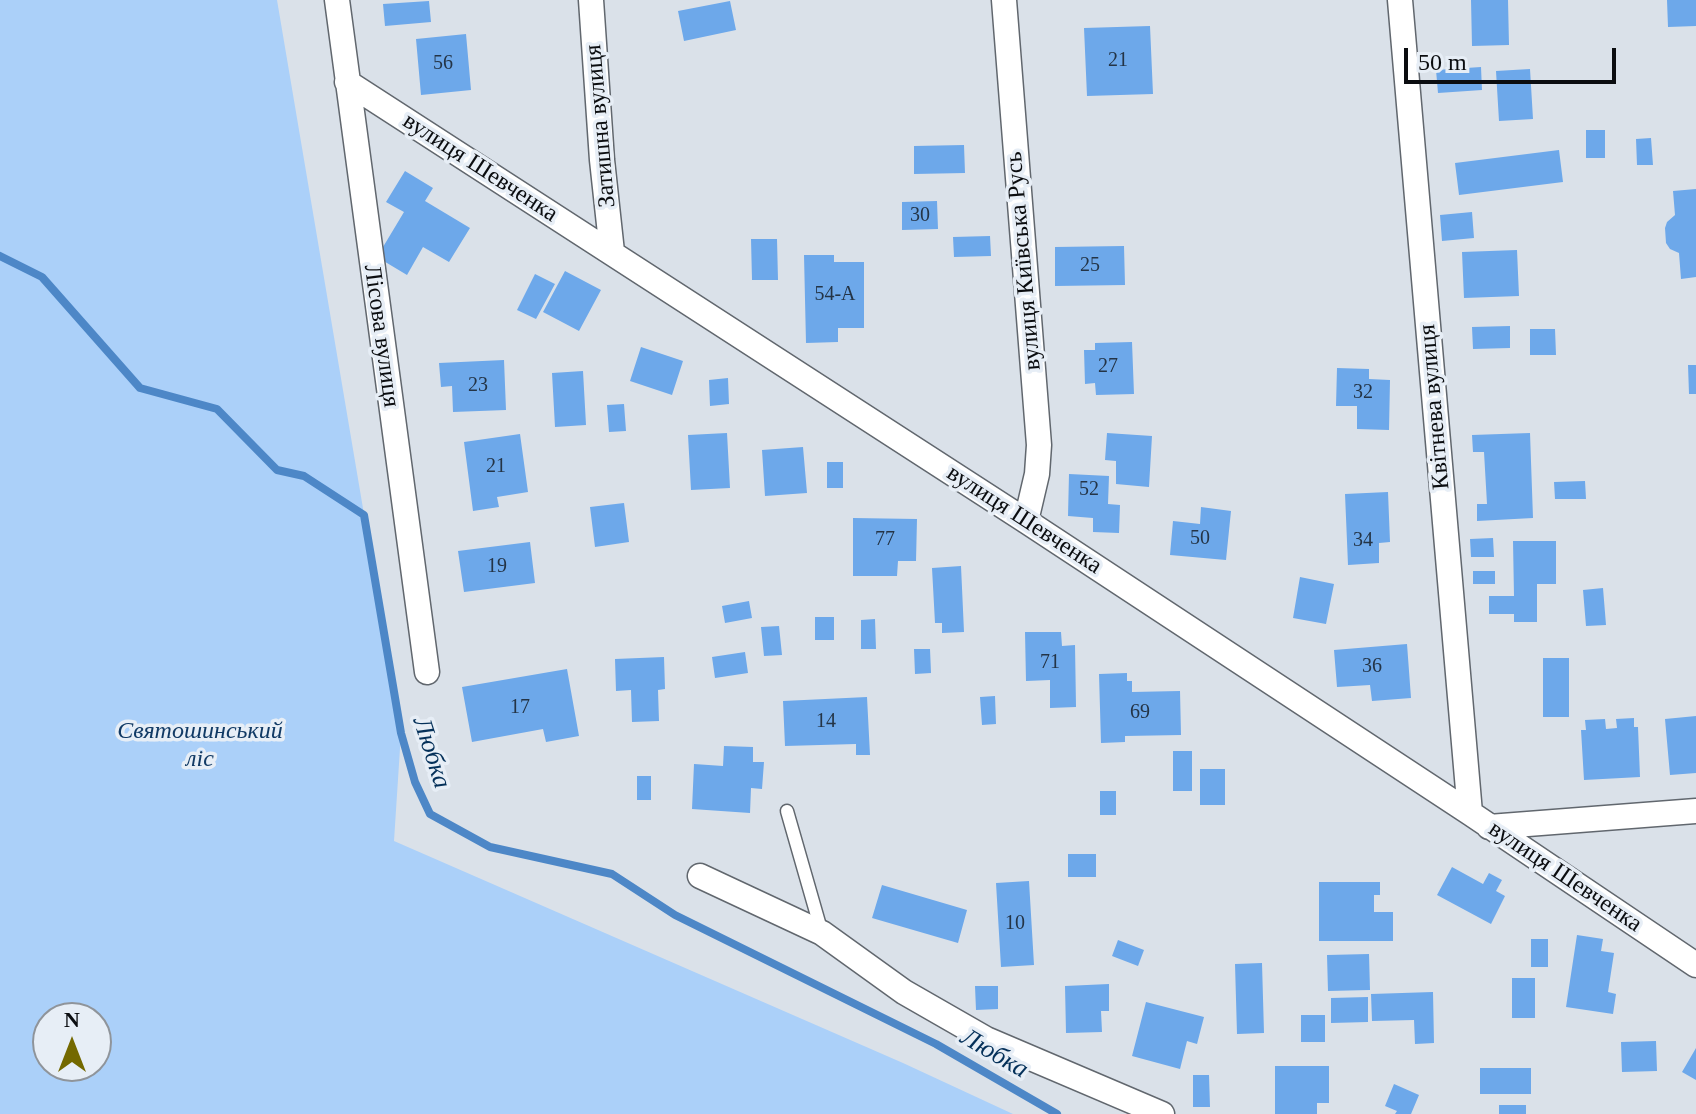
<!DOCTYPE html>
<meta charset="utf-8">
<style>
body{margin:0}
#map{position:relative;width:1696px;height:1114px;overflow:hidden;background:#dae1e9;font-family:Georgia,serif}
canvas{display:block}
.north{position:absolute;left:32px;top:1002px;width:80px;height:80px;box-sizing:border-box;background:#e7eef6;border:2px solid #8f949a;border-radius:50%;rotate:0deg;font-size:22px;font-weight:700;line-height:32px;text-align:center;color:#0b0d10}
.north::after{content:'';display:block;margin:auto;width:28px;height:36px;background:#746900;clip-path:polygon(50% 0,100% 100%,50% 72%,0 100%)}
.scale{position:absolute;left:1404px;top:48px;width:212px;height:36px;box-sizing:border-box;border:4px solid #0b0d10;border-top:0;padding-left:10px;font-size:24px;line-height:28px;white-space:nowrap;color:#0b0d10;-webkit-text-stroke:6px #e7eef6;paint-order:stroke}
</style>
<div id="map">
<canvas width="1696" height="1114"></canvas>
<div class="north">N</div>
<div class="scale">50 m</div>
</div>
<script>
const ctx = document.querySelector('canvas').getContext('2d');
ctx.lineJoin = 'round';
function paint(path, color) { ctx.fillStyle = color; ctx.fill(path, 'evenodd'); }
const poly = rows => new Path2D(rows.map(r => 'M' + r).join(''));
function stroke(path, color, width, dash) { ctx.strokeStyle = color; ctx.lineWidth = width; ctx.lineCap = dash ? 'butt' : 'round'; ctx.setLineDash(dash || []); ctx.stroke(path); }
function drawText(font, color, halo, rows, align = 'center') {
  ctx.font = font + ' Georgia,serif'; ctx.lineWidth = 7; ctx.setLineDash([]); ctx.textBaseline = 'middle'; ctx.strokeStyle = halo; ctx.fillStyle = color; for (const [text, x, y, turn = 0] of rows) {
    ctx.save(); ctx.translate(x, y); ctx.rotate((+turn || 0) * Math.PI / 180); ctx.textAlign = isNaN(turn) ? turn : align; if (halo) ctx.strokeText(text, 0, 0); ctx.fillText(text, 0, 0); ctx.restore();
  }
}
const green = poly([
 [0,0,277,0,401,733,394,841,903,1063,1013,1114,0,1114],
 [96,1018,96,1066,48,1066,48,1018]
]);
const stream = poly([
 [0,256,42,277,140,388,217,409,277,470,304,476,364,515,401,733,415,782,430,814,490,847,612,874,675,915,936,1044,1057,1114]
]);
const building = poly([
 [1471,0,1508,0,1509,45,1472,46],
 [1667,0,1696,0,1696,26,1668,27],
 [429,1,431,22,385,26,383,4],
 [730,1,736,30,684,41,678,11],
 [1150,26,1153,94,1087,96,1084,28],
 [466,34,471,90,421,95,416,39],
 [1481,67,1482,90,1438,93,1436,70],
 [1530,69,1533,119,1499,121,1496,71],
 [1586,130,1605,130,1605,158,1586,158],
 [1651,138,1653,165,1637,165,1636,139],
 [964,145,965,173,914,174,914,146],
 [1559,150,1563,182,1459,195,1455,163],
 [405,171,433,188,425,201,470,228,449,262,423,247,407,275,377,257,404,212,386,202],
 [1696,189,1696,277,1681,279,1679,253,1670,249,1666,243,1665,228,1667,222,1675,215,1673,191],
 [937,201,938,229,902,230,902,202],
 [1472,212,1474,238,1442,241,1440,215],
 [990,236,991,256,954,257,953,237],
 [751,239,777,239,778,280,752,280],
 [1124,246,1125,285,1055,286,1055,247],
 [1517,250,1519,296,1464,298,1462,252],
 [804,255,834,255,834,262,864,262,864,328,838,328,838,342,806,343],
 [565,271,601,290,579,331,543,312],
 [535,274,555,284,536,319,517,310],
 [1510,326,1510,348,1473,349,1472,327],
 [1530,329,1555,329,1556,355,1530,355],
 [1132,342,1134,394,1096,395,1095,383,1085,384,1084,350,1095,350,1095,343],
 [641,347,683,361,672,395,630,381],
 [504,360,506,410,453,412,452,386,441,387,439,363],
 [1688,365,1696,365,1696,394,1689,394],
 [1337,368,1369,369,1369,379,1390,380,1389,430,1357,429,1357,406,1336,406],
 [583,371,586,425,555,427,552,373],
 [728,378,729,404,710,406,709,380],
 [624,404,626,431,609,432,607,405],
 [727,433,730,488,691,490,688,435],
 [1107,433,1152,436,1149,487,1116,484,1116,461,1105,460],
 [1530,433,1533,518,1477,521,1477,504,1487,504,1484,452,1473,452,1472,435],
 [520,434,528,492,497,497,499,507,473,511,464,442],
 [803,447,807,493,765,496,762,450],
 [827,462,843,462,843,488,827,488],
 [1069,474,1109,476,1108,504,1120,505,1119,533,1093,532,1093,518,1068,516],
 [1585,481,1586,499,1555,499,1554,482],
 [1388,492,1390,542,1379,543,1379,563,1348,565,1345,494],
 [624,503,629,542,595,547,590,507],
 [1201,507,1231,511,1226,560,1170,555,1173,521,1200,524],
 [853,518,917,519,916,561,898,561,897,576,853,576],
 [1493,538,1494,557,1471,557,1470,539],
 [1513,541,1556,541,1556,584,1537,584,1537,622,1514,622,1514,614,1489,614,1489,596,1514,596],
 [530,542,535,583,464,592,458,551],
 [961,566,964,632,942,633,942,623,935,623,932,568],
 [1473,571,1495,571,1495,584,1473,584],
 [1300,577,1334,584,1326,624,1293,618],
 [1603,588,1606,625,1586,626,1583,590],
 [749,601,752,618,725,623,722,606],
 [815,617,834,617,834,640,815,640],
 [875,619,876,649,861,649,861,620],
 [779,626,782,655,764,656,761,627],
 [1025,632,1061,632,1062,646,1075,645,1076,707,1050,708,1050,680,1026,681],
 [1407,644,1411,698,1372,701,1370,685,1337,687,1334,650],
 [914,649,930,649,931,673,915,674],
 [745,652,748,673,715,678,712,657],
 [664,657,665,689,658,690,659,721,632,722,631,690,616,691,615,659],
 [1543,658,1569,658,1569,717,1543,717],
 [567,669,579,736,546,742,543,729,472,742,462,687],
 [1127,673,1127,681,1132,681,1132,692,1180,691,1181,735,1125,736,1125,742,1101,743,1099,674],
 [995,696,996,724,982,725,980,697],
 [867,697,870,755,856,755,856,744,785,746,783,701],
 [1696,716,1696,773,1670,775,1665,719],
 [1634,718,1634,727,1638,727,1640,777,1584,780,1581,730,1586,730,1585,720,1605,719,1606,729,1617,728,1616,719],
 [724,746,753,747,753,762,764,762,762,789,751,788,750,813,692,809,694,764,723,766],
 [1173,751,1192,751,1192,791,1173,791],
 [1200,769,1225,769,1225,805,1200,805],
 [637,776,651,776,651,800,637,800],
 [1100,791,1116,791,1116,815,1100,815],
 [1068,854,1096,854,1096,877,1068,877],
 [1452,867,1483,884,1489,873,1502,880,1496,891,1505,896,1491,924,1437,895],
 [1029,881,1034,965,1001,967,996,883],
 [1319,882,1380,882,1380,895,1374,895,1374,912,1393,912,1393,941,1319,941],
 [882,885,967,910,958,943,872,918],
 [1577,935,1603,939,1601,951,1614,953,1608,992,1616,994,1613,1014,1566,1007],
 [1531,939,1548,939,1548,967,1531,967],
 [1118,940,1144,950,1138,966,1112,956],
 [1369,954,1370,990,1328,991,1327,955],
 [1262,963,1264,1033,1237,1034,1235,964],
 [1512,978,1535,978,1535,1018,1512,1018],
 [1109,984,1109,1011,1101,1011,1102,1032,1066,1033,1065,986],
 [975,986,998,986,998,1009,976,1010],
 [1433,992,1434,1043,1415,1044,1414,1020,1372,1021,1371,994],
 [1368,997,1368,1022,1331,1023,1331,998],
 [1146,1002,1204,1017,1197,1044,1187,1041,1180,1069,1132,1056],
 [1301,1015,1325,1015,1325,1042,1301,1042],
 [1656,1041,1657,1071,1622,1072,1621,1042],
 [1696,1048,1696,1080,1682,1072],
 [1275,1066,1329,1066,1329,1103,1317,1103,1317,1114,1275,1114],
 [1480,1068,1531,1068,1531,1094,1480,1094],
 [1193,1075,1209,1075,1210,1107,1193,1107],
 [1394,1084,1419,1095,1411,1114,1395,1114,1397,1111,1385,1106],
 [1499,1105,1526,1105,1526,1114,1499,1114]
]);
const service = poly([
 [787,811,822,933]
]);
const minor = poly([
 [337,0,427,672],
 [591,0,602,160,612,252],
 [1004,0,1039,445,1037,474,1026,521],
 [1400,0,1470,813],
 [347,82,1026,521,1470,813,1696,965],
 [1489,827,1696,811],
 [700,876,822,933,904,992,986,1039,1162,1114]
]);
const numberNames = [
 ["21",1118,61],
 ["56",443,64],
 ["30",920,216],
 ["25",1090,266],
 ["54-А",835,295],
 ["27",1108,367],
 ["23",478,386],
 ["32",1363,393],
 ["21",496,467],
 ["52",1089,490],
 ["50",1200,539],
 ["77",885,540],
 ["34",1363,541],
 ["19",497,567],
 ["71",1050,663],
 ["36",1372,667],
 ["17",520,708],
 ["69",1140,713],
 ["14",826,722],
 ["10",1015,924]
];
const streetNames = [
 ["Затишна вулиця",601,126,-95],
 ["вулиця Шевченка",480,168,33],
 ["вулиця Київська Русь",1024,261,-95],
 ["Лісова вулиця",381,336,82],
 ["Квітнева вулиця",1435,407,-95],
 ["вулиця Шевченка",1024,520,33],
 ["вулиця Шевченка",1565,877,34]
];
const parkNames = [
 ["Святошинський",200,732],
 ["ліс",200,760]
];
const waterNames = [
 ["Любка",431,753,72],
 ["Любка",994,1054,30]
];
paint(green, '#abd0f9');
stroke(stream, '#4d87c7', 8);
paint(building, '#6da8ea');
stroke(service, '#61676e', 15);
stroke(minor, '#61676e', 27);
stroke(service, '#fff', 12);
stroke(minor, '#fff', 24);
drawText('20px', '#243446', null, numberNames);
drawText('24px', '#0b0d10', '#e7eef6', streetNames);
drawText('italic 24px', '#113a65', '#e7eef6', parkNames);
drawText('italic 26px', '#043059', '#e7eef6', waterNames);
</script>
